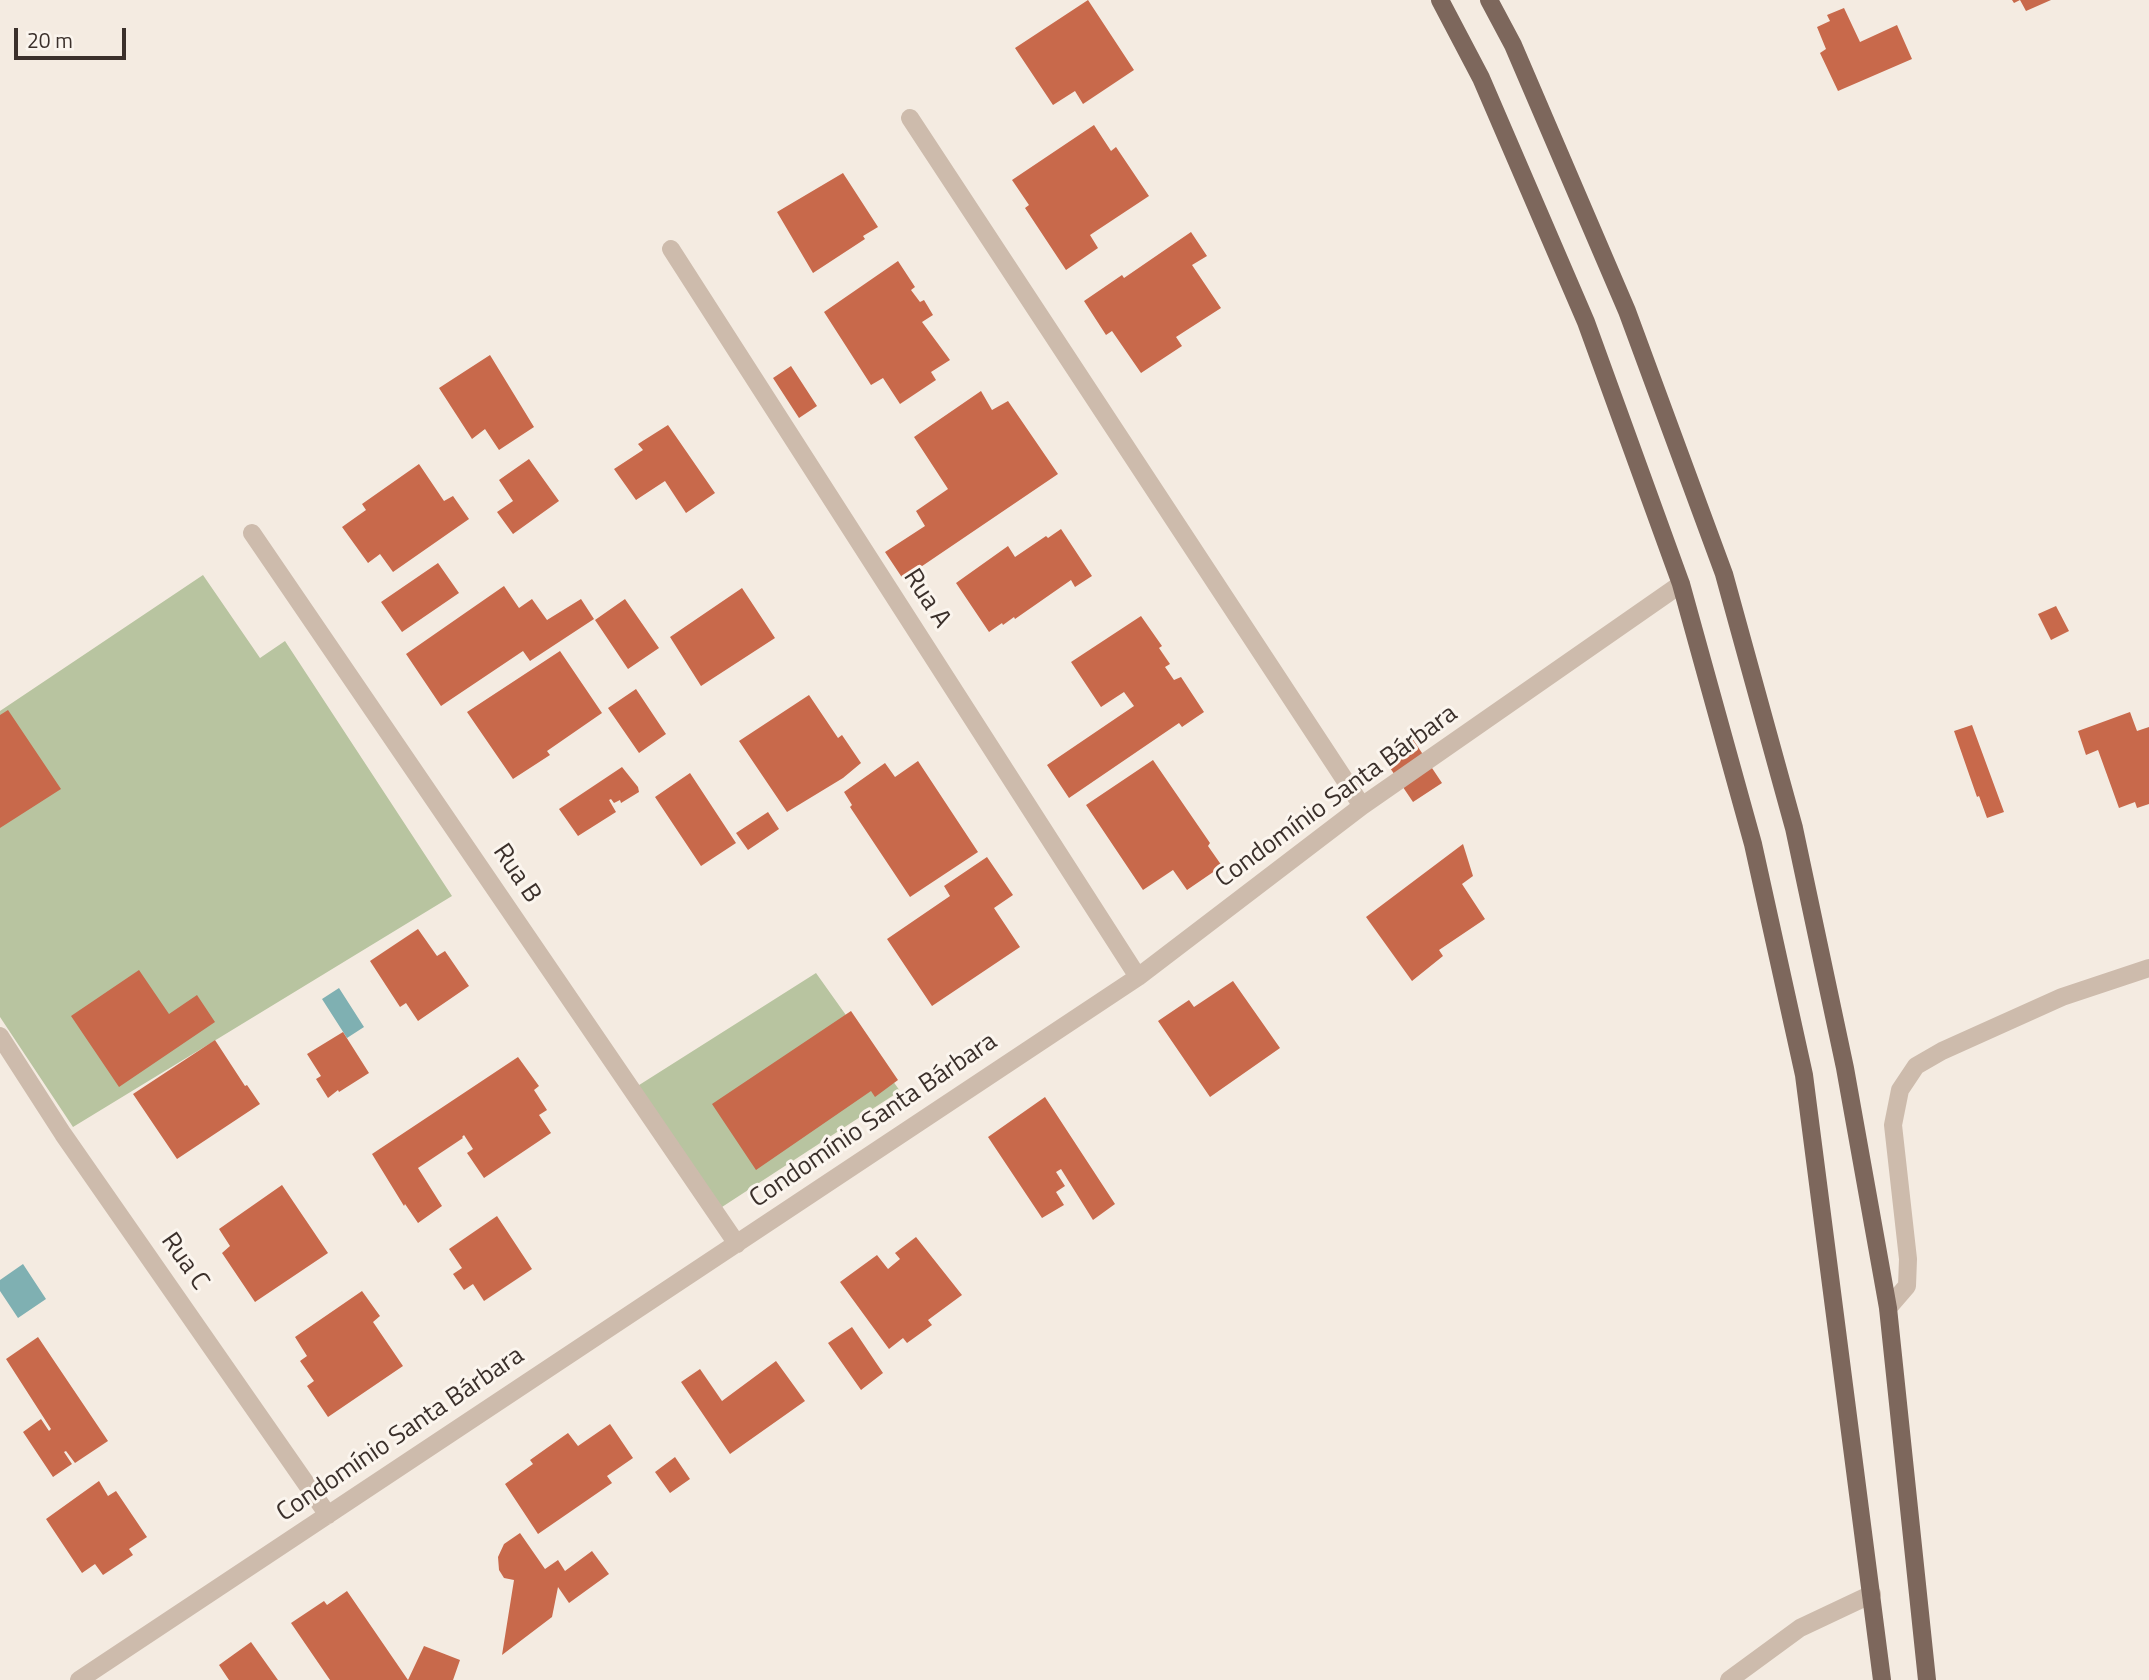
<!DOCTYPE html>
<meta charset="utf-8">
<style>
body{margin:0}
#map{position:relative;width:2149px;height:1680px;overflow:hidden;background:#f4ebe1;font-family:"Titillium Web",sans-serif}
canvas{display:block}
.scale{position:absolute;left:14px;top:28px;width:112px;height:32px;box-sizing:border-box;border:4px solid #3b302b;border-top:0;padding-left:9px;font-size:21px;line-height:24px;white-space:nowrap;color:#3b302b;-webkit-text-stroke:5px #fbf5ee;paint-order:stroke}
</style>
<div id="map">
<canvas width="2149" height="1680"></canvas>
<div class="scale">20 m</div>
</div>
<script>
const ctx = document.querySelector('canvas').getContext('2d');
ctx.lineJoin = 'round';
function paint(path, color) { ctx.fillStyle = color; ctx.fill(path, 'evenodd'); }
const poly = rows => new Path2D(rows.map(r => 'M' + r).join(''));
function stroke(path, color, width, dash) { ctx.strokeStyle = color; ctx.lineWidth = width; ctx.lineCap = dash ? 'butt' : 'round'; ctx.setLineDash(dash || []); ctx.stroke(path); }
function drawText(font, color, halo, rows, align = 'center') {
  ctx.font = font + ' "Titillium Web",sans-serif'; ctx.lineWidth = 6; ctx.setLineDash([]); ctx.textBaseline = 'middle'; ctx.strokeStyle = halo; ctx.fillStyle = color; for (const [text, x, y, turn = 0] of rows) {
    ctx.save(); ctx.translate(x, y); ctx.rotate((+turn || 0) * Math.PI / 180); ctx.textAlign = isNaN(turn) ? turn : align; if (halo) ctx.strokeText(text, 0, 0); ctx.fillText(text, 0, 0); ctx.restore();
  }
}
const green = poly([
 [203,575,260,658,285,641,452,896,73,1127,0,1017,0,711],
 [816,973,900,1091,722,1207,636,1087]
]);
const water = poly([
 [339,988,364,1027,347,1038,322,999],
 [23,1264,46,1299,18,1318,0,1291,0,1280]
]);
const building = poly([
 [1088,0,1134,70,1083,104,1075,91,1053,105,1015,48],
 [2012,0,2051,0,2026,11,2020,0,2014,3],
 [1844,8,1860,42,1897,25,1912,59,1838,91,1820,53,1826,49,1817,27,1830,21,1827,15],
 [1094,125,1111,151,1116,147,1149,196,1090,235,1098,248,1066,270,1025,208,1029,205,1012,180],
 [843,173,878,227,863,236,865,239,813,273,777,212],
 [1191,232,1207,256,1192,265,1221,308,1176,337,1182,346,1141,373,1112,331,1106,335,1084,301,1122,275,1124,278],
 [898,261,915,287,911,290,920,302,924,300,933,315,922,322,950,360,931,372,936,380,900,404,883,378,871,385,824,312],
 [490,355,534,427,499,450,485,429,472,439,439,388],
 [791,366,817,406,799,418,773,378],
 [981,391,992,410,1008,401,1058,474,903,579,885,552,925,526,916,511,948,489,914,437],
 [668,425,715,493,686,513,665,481,636,500,614,469,643,450,638,444],
 [529,459,559,501,513,534,497,512,513,501,499,480],
 [419,464,444,501,453,496,469,519,393,572,380,554,368,563,342,527,366,510,362,504],
 [1061,529,1092,576,1075,587,1071,580,1015,619,1014,617,1003,625,1002,623,989,632,956,583,1008,546,1015,557,1046,536,1048,538],
 [438,563,459,593,402,632,381,602],
 [504,586,519,608,532,599,547,620,581,599,594,619,530,661,523,651,441,706,406,654],
 [742,588,775,638,701,686,670,637],
 [625,599,659,648,628,669,595,620],
 [2056,606,2069,631,2051,640,2038,614],
 [1141,616,1162,646,1159,648,1170,664,1165,667,1174,680,1181,677,1204,712,1182,727,1179,723,1069,798,1047,765,1134,706,1124,692,1101,707,1071,662],
 [560,651,602,713,547,751,550,755,513,779,467,712],
 [636,689,666,734,639,753,608,708],
 [809,695,838,738,842,735,861,763,843,778,787,812,739,741],
 [8,710,61,789,0,828,0,715],
 [2130,712,2137,731,2149,727,2149,804,2137,808,2135,802,2119,808,2098,750,2086,755,2078,731],
 [1972,725,2004,812,1987,818,1979,796,1977,797,1954,731],
 [1412,738,1442,783,1413,802,1382,756],
 [1153,760,1210,843,1208,846,1222,866,1187,890,1173,870,1143,890,1086,805],
 [918,761,978,852,910,897,850,807,852,805,844,792,885,763,895,777],
 [622,767,638,787,639,792,621,803,620,800,614,803,611,799,609,800,616,812,578,836,559,809],
 [690,773,736,843,701,866,655,797],
 [768,812,779,829,748,850,736,833],
 [1463,844,1473,876,1462,884,1485,919,1439,950,1443,956,1412,981,1366,917],
 [987,857,1013,895,994,908,1020,947,932,1006,887,939,950,896,944,886],
 [418,929,437,956,445,951,469,986,418,1021,406,1003,400,1007,370,961],
 [139,970,169,1014,197,995,215,1022,119,1087,71,1016],
 [1233,981,1280,1048,1210,1097,1158,1021,1189,1000,1194,1007],
 [851,1011,898,1080,875,1097,871,1091,756,1170,712,1104],
 [343,1032,369,1073,339,1092,338,1090,328,1098,316,1079,321,1076,307,1054],
 [215,1040,245,1086,247,1085,260,1104,177,1159,133,1094],
 [518,1057,539,1086,534,1090,547,1110,539,1115,551,1133,484,1178,467,1153,473,1149,464,1135,462,1137,463,1138,418,1168,442,1206,418,1223,405,1204,404,1206,372,1154],
 [1045,1097,1115,1204,1093,1220,1061,1169,1056,1172,1065,1186,1056,1192,1064,1205,1042,1218,988,1137],
 [282,1185,328,1253,255,1302,222,1253,230,1246,219,1229],
 [497,1216,532,1269,484,1301,473,1284,464,1290,453,1274,462,1268,449,1249],
 [916,1237,962,1295,928,1320,932,1325,907,1343,903,1338,889,1349,840,1282,877,1255,888,1269,900,1259,895,1253],
 [362,1291,380,1316,373,1322,403,1366,328,1417,307,1386,314,1381,300,1361,307,1356,295,1337],
 [852,1327,883,1373,861,1390,828,1343],
 [38,1337,108,1441,75,1463,66,1451,64,1452,72,1464,53,1477,23,1432,41,1419,49,1431,51,1429,6,1359],
 [776,1361,805,1401,730,1454,681,1382,700,1369,722,1401],
 [610,1424,633,1458,607,1476,612,1483,538,1534,505,1484,533,1464,530,1460,568,1433,578,1446],
 [675,1457,690,1479,670,1493,655,1472],
 [99,1481,108,1496,116,1491,147,1537,129,1549,133,1555,103,1575,95,1564,82,1573,46,1519],
 [520,1533,545,1569,558,1560,565,1571,592,1551,609,1574,569,1603,558,1587,552,1617,502,1655,514,1580,504,1578,499,1570,498,1557,504,1544],
 [347,1591,408,1680,424,1646,460,1660,453,1680,330,1680,291,1623,324,1601,327,1605],
 [251,1642,278,1680,229,1680,219,1665]
]);
const minor = poly([
 [910,118,1362,806],
 [671,249,1138,977],
 [252,533,737,1244],
 [0,1036,63,1134,328,1515],
 [1888,1308,1907,1286,1908,1259,1893,1125,1900,1090,1916,1066,1942,1051,2062,997,2149,968],
 [79,1680,1138,977,1362,806,1681,584],
 [1729,1680,1800,1628,1872,1594]
]);
const major = poly([
 [1440,0,1481,78,1586,322,1681,584,1753,844,1804,1075,1882,1680],
 [1489,0,1513,45,1627,311,1724,574,1794,828,1845,1068,1888,1308,1927,1680]
]);
const streetNames = [
 ["Rua A",926,599,57],
 ["Condomínio Santa Bárbara",1337,797,-36],
 ["Rua B",516,874,56],
 ["Condomínio Santa Bárbara",874,1121,-34],
 ["Rua C",184,1262,55],
 ["Condomínio Santa Bárbara",401,1435,-34]
];
paint(green, '#b8c4a0');
paint(water, '#7fb0b2');
paint(building, '#c8694b');
stroke(minor, '#cdbbac', 18);
stroke(major, '#7d675c', 18);
drawText('26px', '#3b302b', '#fbf5ee', streetNames);
</script>
